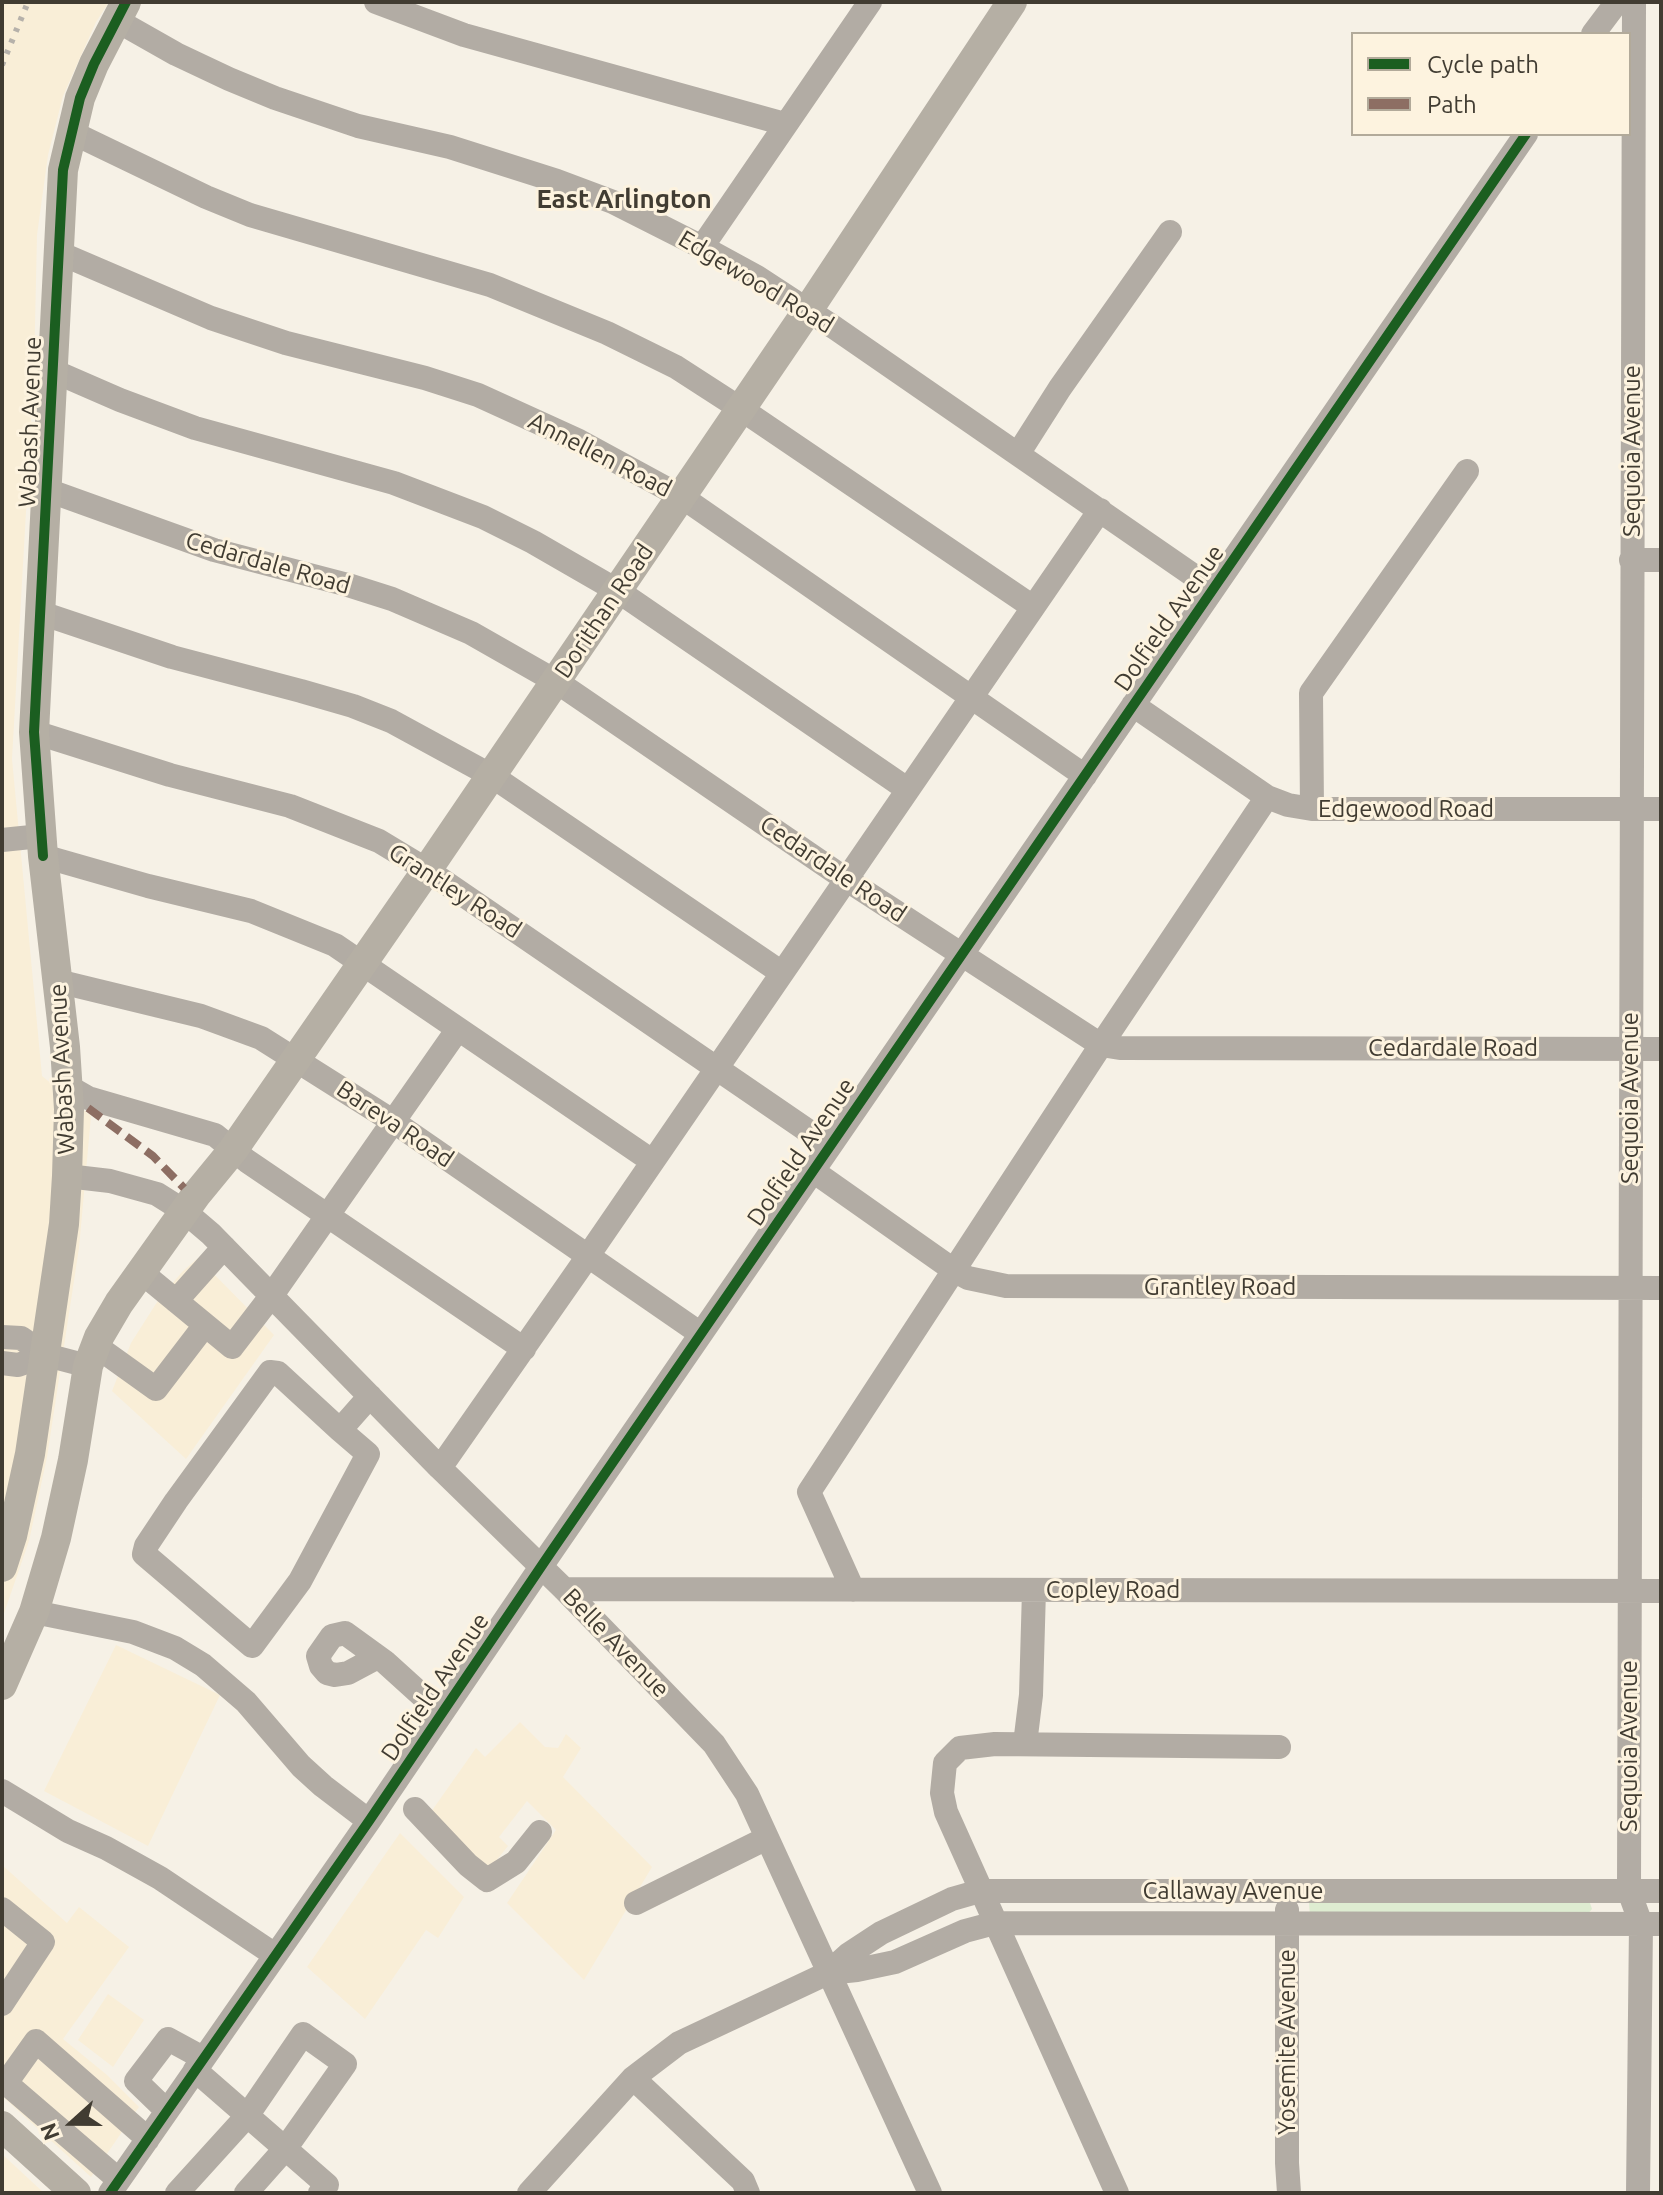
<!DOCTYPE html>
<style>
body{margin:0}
#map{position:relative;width:1663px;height:2195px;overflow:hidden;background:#f6f1e6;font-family:Ubuntu,sans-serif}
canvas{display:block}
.frame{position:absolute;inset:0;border:4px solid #413c32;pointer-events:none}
.legend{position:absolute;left:1351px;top:32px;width:280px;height:104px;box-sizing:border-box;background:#fdf3df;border:2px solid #b2aa9a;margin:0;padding:10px 14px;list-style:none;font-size:24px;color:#413c32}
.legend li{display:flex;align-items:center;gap:16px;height:40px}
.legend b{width:40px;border:2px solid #b2aa9a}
.north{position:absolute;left:32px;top:2083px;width:80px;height:80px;-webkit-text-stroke:6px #fdf3df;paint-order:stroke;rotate:249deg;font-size:22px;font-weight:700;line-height:32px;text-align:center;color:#413c32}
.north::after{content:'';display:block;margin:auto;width:28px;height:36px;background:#413c32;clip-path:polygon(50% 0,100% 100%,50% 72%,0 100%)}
</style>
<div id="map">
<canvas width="1663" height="2195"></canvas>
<div class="frame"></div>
<ul class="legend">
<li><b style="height:10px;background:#1b5e20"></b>Cycle path</li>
<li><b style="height:10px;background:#8d6e63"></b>Path</li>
</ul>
<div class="north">N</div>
</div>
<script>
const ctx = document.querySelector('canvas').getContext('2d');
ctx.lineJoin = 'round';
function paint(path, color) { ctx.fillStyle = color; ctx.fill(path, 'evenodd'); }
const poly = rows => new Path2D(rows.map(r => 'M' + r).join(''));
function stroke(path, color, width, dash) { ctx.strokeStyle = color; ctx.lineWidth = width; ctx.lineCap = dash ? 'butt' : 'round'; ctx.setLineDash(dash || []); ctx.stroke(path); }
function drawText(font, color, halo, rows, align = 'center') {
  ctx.font = font + ' Ubuntu,sans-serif'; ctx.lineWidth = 6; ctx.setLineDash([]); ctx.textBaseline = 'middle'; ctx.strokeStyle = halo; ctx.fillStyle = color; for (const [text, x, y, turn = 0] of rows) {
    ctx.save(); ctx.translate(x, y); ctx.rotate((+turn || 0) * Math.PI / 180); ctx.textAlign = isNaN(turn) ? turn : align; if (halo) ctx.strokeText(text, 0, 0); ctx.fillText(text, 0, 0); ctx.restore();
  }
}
const built = poly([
 [2,2,109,2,96,22,63,96,48,155,37,235,34,370,12,759,42,1076,91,1116,79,1248,47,1457,29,1541,2,1619],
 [198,1258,274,1335,186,1459,112,1391,131,1343,159,1299,182,1272],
 [116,1645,220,1695,148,1846,44,1791],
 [520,1722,545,1747,558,1748,566,1734,581,1748,563,1777,652,1867,584,1980,507,1903,556,1830,527,1801,499,1837,508,1846,484,1876,426,1819,476,1748,485,1757],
 [400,1833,464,1897,438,1938,426,1930,365,2019,307,1967],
 [2,1865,67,1923,79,1907,129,1947,63,2039,107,2075,139,2107,91,2177,2,2096],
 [108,1994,144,2020,113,2067,78,2040],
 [2,2154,44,2193,2,2193]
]);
const green = poly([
 [1589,1900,1592,1909,1586,1916,1310,1917,1309,1902]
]);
const minor = poly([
 [376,2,464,35,785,124],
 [1634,2,1629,1891,1641,1924,1638,2193],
 [116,20,176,54,229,79,275,98,358,126,450,147,557,181,613,202,702,247,757,277,835,328,1213,589],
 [1593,34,1617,2],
 [71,132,206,197,250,215,490,285,607,333,676,367,741,409,1033,607],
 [702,247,870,2],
 [57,252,211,318,286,343,425,378,478,395,579,441,682,497,1085,776],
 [51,370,120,400,195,428,394,483,483,517,533,542,618,591,907,789],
 [1018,454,1060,388,1170,232],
 [47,490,214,550,348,585,392,599,471,633,557,682,847,880,1101,1045,1120,1048,1661,1049],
 [1631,560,1661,560],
 [41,613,172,657,301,691,353,706,391,721,492,776,782,973],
 [1133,705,1267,797,1288,805,1312,809,1661,809],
 [34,732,170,775,290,806,379,841,427,870,830,1146],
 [1312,809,1311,693,1467,471],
 [2,840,41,836],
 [43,856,148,886,251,911,335,945,652,1161],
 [57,981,201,1016,261,1038,394,1122,701,1334],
 [67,1086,88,1098,215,1135,247,1161,524,1349],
 [813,1171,955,1271,968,1278,1006,1286,1661,1288],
 [67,1176,110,1181,157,1194,184,1211,211,1234,440,1468,564,1589,714,1744,747,1794,930,2193],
 [141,1272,232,1347,272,1295,458,1029],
 [176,1301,224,1247],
 [2,1337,21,1338,46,1355,88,1366],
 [96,1346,156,1389,205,1325],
 [2,1363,18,1365,46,1355],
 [340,1430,278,1373,270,1372,176,1501,146,1546,144,1554,252,1646,300,1581,368,1454,340,1430,370,1396],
 [440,1468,579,1269,1100,510],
 [564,1589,1661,1591],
 [853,1590,809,1492,1101,1045,1267,797],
 [34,1612,133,1632,175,1648,203,1665,246,1702,301,1766,323,1786,369,1821],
 [378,1657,348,1673,335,1675,327,1673,321,1666,318,1656,332,1636,345,1633,385,1662,427,1700,440,1716],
 [1025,1744,1031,1695,1034,1590],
 [2,1791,68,1831,106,1848,160,1878,275,1955],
 [415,1809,468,1865,487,1880,516,1862,540,1832],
 [636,1903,767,1838],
 [2,1909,43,1942,2,2004],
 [1287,1910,1287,2163,1289,2193],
 [828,1973,857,1970,895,1962,965,1931,995,1923,1661,1924],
 [195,2070,327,2185,320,2193],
 [633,2078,743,2181,748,2193],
 [167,2111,136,2081,168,2039,203,2058],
 [119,2180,6,2083,36,2041,148,2139],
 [110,2193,369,1821,551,1552,1526,134],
 [177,2193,247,2116,303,2034,345,2064,285,2149,246,2193],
 [529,2193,633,2078,679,2043,828,1973,849,1954,881,1933,952,1899,980,1891,1661,1891],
 [1117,2193,946,1812,942,1793,945,1763,960,1748,995,1744,1279,1747]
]);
const major = poly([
 [2,1567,12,1536,30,1454,64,1224,67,1176,69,1109,65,1047,43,856,34,732,63,170,80,98,94,64,126,2],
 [2,1685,34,1612,56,1538,73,1460,88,1366,99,1337,119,1303,196,1195,233,1150,427,870,808,310,1012,2],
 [2,2126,76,2193]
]);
const rail = poly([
 [2,65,28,2]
]);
const quiet = poly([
 [88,1108,153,1156,184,1188]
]);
const cycleway = poly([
 [43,856,34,732,63,170,80,98,94,64,126,2],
 [110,2193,369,1821,551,1552,1526,134]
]);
const streetNames = [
 ["Edgewood Road",756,282,31],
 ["Wabash Avenue",30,422,-88],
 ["Sequoia Avenue",1632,451,-90],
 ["Annellen Road",600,455,27],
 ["Cedardale Road",268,563,16],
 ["Dorithan Road",604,611,-56],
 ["Dolfield Avenue",1169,618,-55],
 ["Edgewood Road",1406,809],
 ["Cedardale Road",833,869,34],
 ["Grantley Road",455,891,33],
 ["Cedardale Road",1453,1048],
 ["Wabash Avenue",62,1069,-93],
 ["Sequoia Avenue",1630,1098,-90],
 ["Bareva Road",395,1124,34],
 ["Dolfield Avenue",801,1152,-56],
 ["Grantley Road",1220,1287],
 ["Copley Road",1113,1590],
 ["Belle Avenue",616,1643,46],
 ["Dolfield Avenue",435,1687,-56],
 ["Sequoia Avenue",1629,1746,-90],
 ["Callaway Avenue",1233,1891],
 ["Yosemite Avenue",1287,2042,-90]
];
const neighbourhoodNames = [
 ["East Arlington",624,199]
];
paint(built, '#f9eed7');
paint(green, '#deecd1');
stroke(minor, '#b2aca4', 24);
stroke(major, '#b5afa4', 30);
stroke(rail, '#b6b1aa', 6, [4, 8]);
stroke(quiet, '#8d6e63', 8, [16, 8]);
stroke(cycleway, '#1b5e20', 10);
drawText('24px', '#413c32', '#fdf3df', streetNames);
drawText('bold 26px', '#413c32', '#fdf3df', neighbourhoodNames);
</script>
